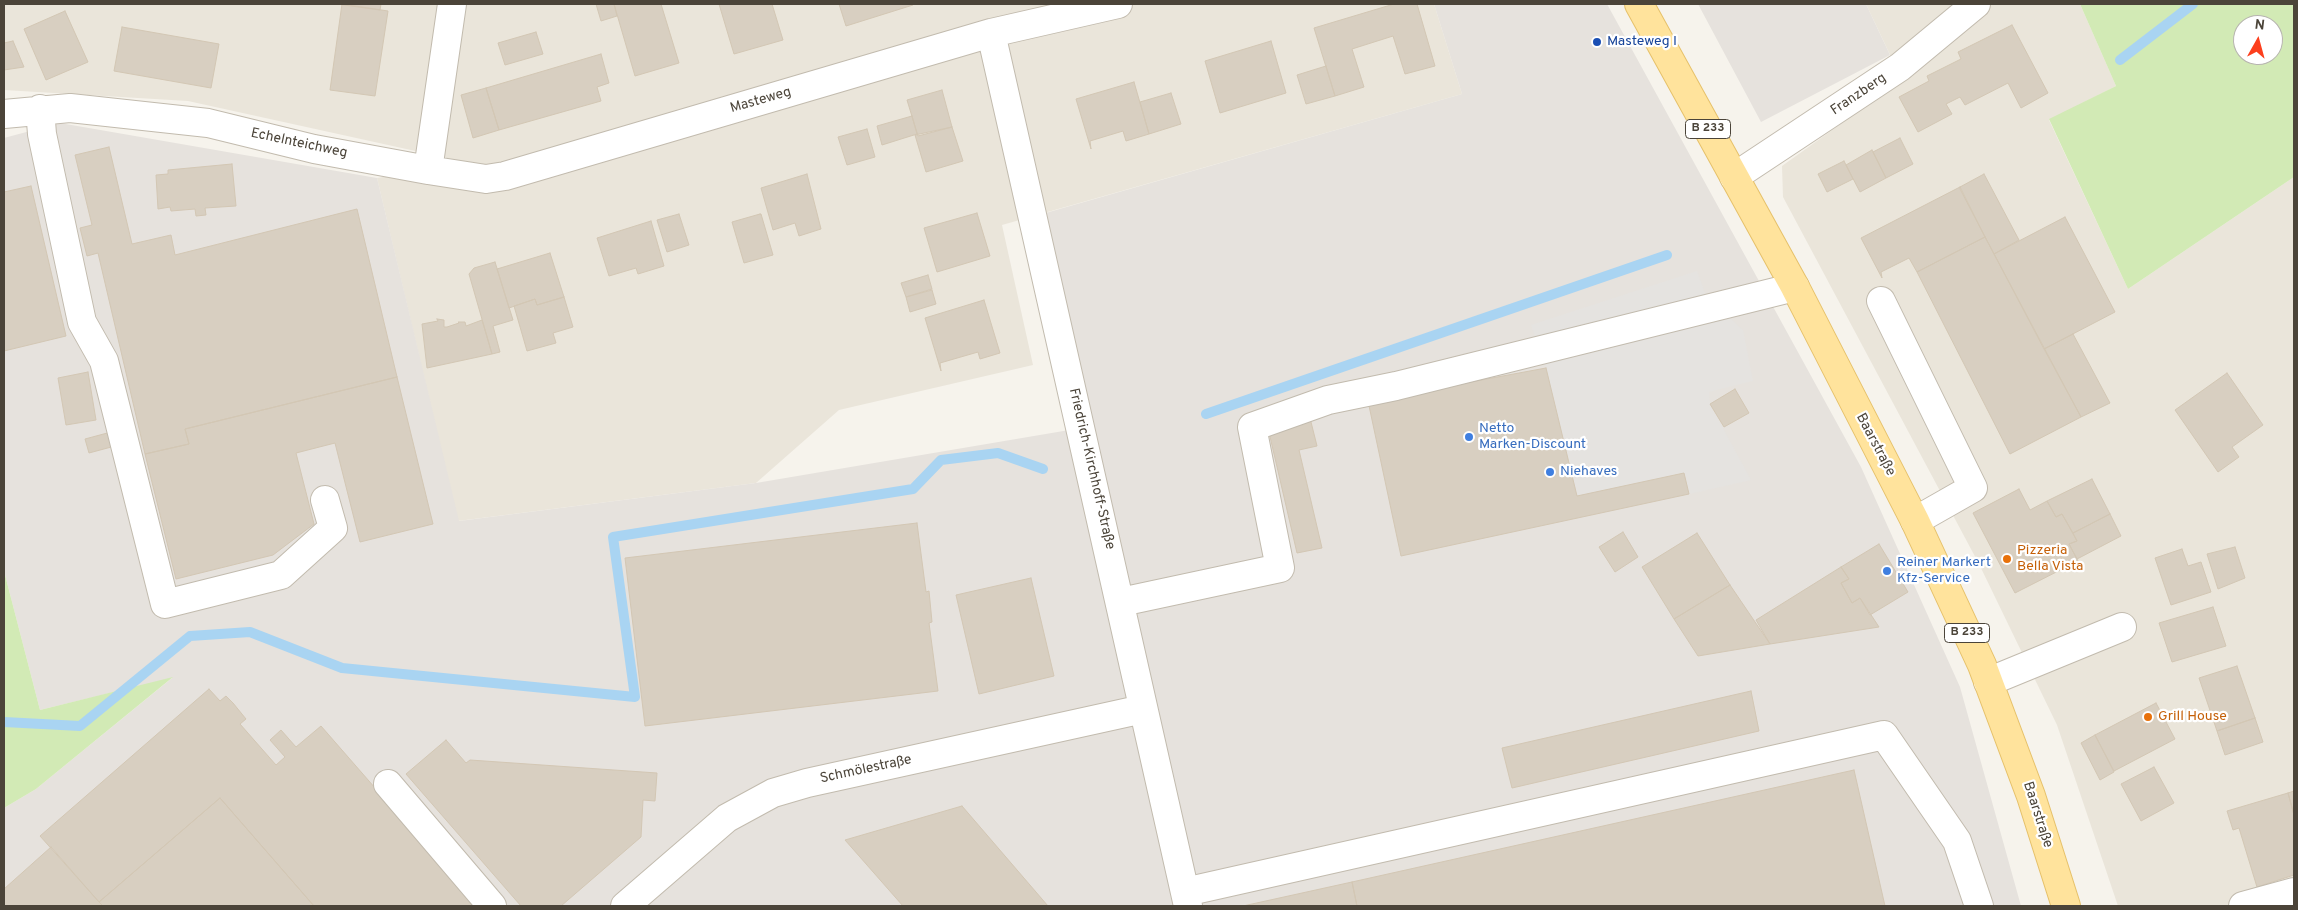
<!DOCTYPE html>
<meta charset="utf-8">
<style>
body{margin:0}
#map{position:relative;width:2298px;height:910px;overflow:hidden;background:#f6f3ec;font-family:Overpass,sans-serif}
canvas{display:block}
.frame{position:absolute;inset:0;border:5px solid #4b4439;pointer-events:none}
.north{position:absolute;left:2233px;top:15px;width:50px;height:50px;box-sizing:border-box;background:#fff;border:1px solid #b7b4b0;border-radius:50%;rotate:7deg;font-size:14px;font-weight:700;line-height:20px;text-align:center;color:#4b4439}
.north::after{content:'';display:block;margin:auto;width:18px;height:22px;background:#fc3f1d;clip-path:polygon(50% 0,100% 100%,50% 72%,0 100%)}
</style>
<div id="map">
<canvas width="2298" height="910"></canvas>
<div class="frame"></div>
<div class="north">N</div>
</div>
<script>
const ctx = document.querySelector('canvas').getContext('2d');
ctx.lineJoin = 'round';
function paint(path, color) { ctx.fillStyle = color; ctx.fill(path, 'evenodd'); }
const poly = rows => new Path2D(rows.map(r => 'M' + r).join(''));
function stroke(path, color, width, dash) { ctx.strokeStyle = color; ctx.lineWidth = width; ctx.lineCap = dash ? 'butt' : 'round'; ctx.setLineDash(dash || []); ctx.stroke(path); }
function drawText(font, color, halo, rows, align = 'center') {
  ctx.font = font + ' Overpass,sans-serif'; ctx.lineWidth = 4.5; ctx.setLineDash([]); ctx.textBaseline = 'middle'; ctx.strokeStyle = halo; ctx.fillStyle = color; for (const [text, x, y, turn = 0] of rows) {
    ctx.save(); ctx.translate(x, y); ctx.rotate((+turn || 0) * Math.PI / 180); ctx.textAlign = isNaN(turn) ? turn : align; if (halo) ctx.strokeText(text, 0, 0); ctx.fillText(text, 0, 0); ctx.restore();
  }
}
const residential = poly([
 [4,4,1434,4,1462,94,1002,225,1033,365,839,410,756,483,458,521,377,178,470,163,188,101,4,90],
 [1866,4,2080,4,2116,86,2049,120,2128,289,2294,177,2294,906,2118,906,2057,725,1979,564,1783,197,1782,166,1902,80]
]);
const industrial = poly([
 [1434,4,1607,4,1861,467,1960,687,2021,906,4,906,4,808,36,789,172,678,40,710,4,571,4,138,60,123,377,178,459,521,756,483,1093,426,1042,214,1462,94],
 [1698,4,1866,4,1890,55,1761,122]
]);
const green = poly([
 [2080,4,2294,4,2294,177,2128,289,2049,119,2116,86],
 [2243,25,2273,25,2273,55,2243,55],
 [4,571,40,710,173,677,36,789,4,808]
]);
const parking = poly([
 [1697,271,1706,296,1743,330,1753,381,1709,392,1710,404,1751,480,1689,494,1684,473,1577,496,1546,368,1531,325]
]);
const stream = poly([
 [2120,60,2193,4],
 [1206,414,1667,255],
 [4,722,80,726,190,636,250,632,342,668,635,697,613,537,913,489,941,460,998,453,1043,469]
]);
const building = poly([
 [337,4,381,4,380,10,337,4],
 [342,4,388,11,375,96,330,90,342,4],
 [596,4,614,4,617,16,601,21,596,4],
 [614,4,661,4,679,63,635,76,614,4],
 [719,4,772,4,783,40,734,54,719,4],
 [839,4,913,4,913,5,846,26,839,4],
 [1394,4,1417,4,1435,66,1405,74,1393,36,1352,49,1364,87,1335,96,1314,28,1394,4],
 [65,11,88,62,46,80,24,29,65,11],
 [2012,25,2048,93,2021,108,2008,83,1965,105,1960,97,1946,104,1952,114,1918,132,1899,97,1929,81,1927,76,1961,59,1958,52,2012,25],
 [122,27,219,44,211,88,114,71,122,27],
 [536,32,543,54,505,65,498,43,536,32],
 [13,41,24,67,4,70,4,43,13,41],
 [1271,41,1286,93,1220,113,1205,61,1271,41],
 [601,54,609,83,597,87,601,101,499,130,486,88,601,54],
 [1326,66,1335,96,1306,104,1297,75,1326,66],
 [1134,82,1149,134,1126,141,1123,131,1090,141,1091,149,1076,99,1134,82],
 [486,88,499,130,473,138,461,95,486,88],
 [942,90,952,127,918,136,907,100,942,90],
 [1171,93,1181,124,1149,134,1140,102,1171,93],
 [912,116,917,134,882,145,877,126,912,116],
 [952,127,963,161,926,172,915,135,952,127],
 [867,129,875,157,847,165,838,137,867,129],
 [1900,138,1913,164,1886,178,1873,152,1900,138],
 [109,147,132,244,171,235,175,255,357,209,397,377,185,429,189,444,145,454,98,253,87,256,80,228,92,225,75,155,109,147],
 [1872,150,1886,178,1860,192,1846,165,1872,150],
 [1844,161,1853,179,1827,192,1818,174,1844,161],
 [232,164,236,206,205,208,206,215,196,216,195,209,171,211,170,207,158,209,156,175,168,174,168,170,232,164],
 [807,174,821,229,799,236,795,223,773,230,761,188,807,174],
 [1984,174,2019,240,1994,254,1960,189,1960,187,1984,174],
 [31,186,66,336,4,351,4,192,31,186],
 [1960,187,1985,237,1917,272,1909,258,1881,272,1882,278,1861,238,1960,187],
 [977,213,990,256,937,272,924,228,977,213],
 [679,214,689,245,667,252,657,220,679,214],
 [760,214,761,214,773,255,744,263,732,222,760,214],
 [2065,217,2115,312,2044,349,1994,254,2065,217],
 [651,221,664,266,638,274,636,268,609,276,597,238,651,221],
 [1985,237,2081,417,2010,454,1917,272,1985,237],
 [550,253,564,297,537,305,535,299,509,308,497,269,550,253],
 [495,262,513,320,493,326,500,352,492,354,469,274,474,268,495,262],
 [928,275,932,289,906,297,901,283,928,275],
 [932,290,936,304,910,312,906,297,932,290],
 [564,297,573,327,553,333,556,343,527,351,514,306,535,299,537,305,564,297],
 [984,300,1000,353,980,359,978,352,940,363,941,371,925,318,984,300],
 [437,319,444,320,444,327,447,327,459,323,458,322,465,322,466,326,482,320,492,354,427,368,422,324,438,321,437,319],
 [2073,334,2110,403,2081,417,2044,349,2073,334],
 [1546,368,1577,496,1684,473,1689,494,1401,556,1368,401,1546,368],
 [88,372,96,420,66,425,58,378,88,372],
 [2227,373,2263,425,2232,447,2239,457,2218,472,2175,410,2227,373],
 [397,377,433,524,360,542,335,443,296,453,314,524,273,555,176,579,145,454,189,444,185,429,397,377],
 [1735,389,1749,413,1724,427,1710,404,1735,389],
 [1310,418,1317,446,1299,450,1322,548,1297,553,1268,428,1310,418],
 [111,432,115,446,89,453,85,439,111,432],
 [2092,479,2110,514,2073,533,2062,514,2056,517,2047,501,2092,479],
 [2019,489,2030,510,2047,501,2056,517,2062,514,2077,541,2069,544,2078,561,2015,593,1973,513,2019,489],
 [2110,514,2121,536,2077,559,2069,544,2077,541,2073,533,2110,514],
 [917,523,926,592,929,591,932,622,929,623,938,691,645,726,625,558,917,523],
 [1623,532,1638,557,1615,572,1599,547,1623,532],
 [1697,533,1730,585,1674,619,1642,567,1697,533],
 [1879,544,1908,592,1870,615,1860,598,1852,603,1841,583,1849,579,1841,567,1879,544],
 [2235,547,2245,578,2218,589,2207,554,2235,547],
 [2182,549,2188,566,2201,562,2211,592,2171,605,2155,558,2182,549],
 [1841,567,1849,579,1841,583,1852,603,1860,598,1879,627,1770,644,1756,620,1841,567],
 [1031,578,1054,676,979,694,956,595,1031,578],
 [1730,585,1770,644,1698,656,1674,619,1730,585],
 [2213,607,2226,646,2172,662,2159,623,2213,607],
 [2237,666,2255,718,2217,731,2199,678,2237,666],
 [209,689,220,701,226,696,233,703,246,719,240,724,276,765,285,757,270,740,281,730,296,747,321,726,478,906,314,906,220,798,99,902,40,836,209,689],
 [1751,691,1759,731,1512,788,1502,748,1751,691],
 [2156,703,2175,739,2114,771,2095,735,2156,703],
 [2255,718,2263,742,2225,755,2217,731,2255,718],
 [2095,735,2114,772,2100,780,2081,743,2095,735],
 [446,740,466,763,470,760,657,773,655,801,643,800,641,837,561,906,521,906,406,774,446,740],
 [2154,767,2174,803,2141,821,2121,784,2154,767],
 [1854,770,1885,906,1357,906,1352,882,1854,770],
 [2294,791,2294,815,2288,793,2294,791],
 [2288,793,2294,815,2294,875,2257,887,2239,828,2233,830,2227,811,2288,793],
 [220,798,314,906,103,906,99,902,220,798],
 [962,806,1048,906,903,906,845,840,962,806],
 [51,847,99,902,103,906,4,906,4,889,51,847],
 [1352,882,1357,906,1243,906,1352,882]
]);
const minor = poly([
 [991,33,1188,906],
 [40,109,42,134,82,322,104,361,165,604,281,575,333,528,325,500],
 [4,114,70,108,208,123,314,149,428,170,452,4],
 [428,170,486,179,505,176,991,33,1118,4],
 [1734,177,1900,67,1976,4],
 [1881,301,1973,488,1915,521],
 [1121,602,1280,568,1252,427,1328,400,1396,386,1795,287],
 [1988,682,2122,627],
 [388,784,492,906],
 [1185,892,1884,735,1957,841,1979,906],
 [625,906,727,818,773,793,807,783,1143,709],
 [2243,906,2294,892]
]);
const major = poly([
 [1639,4,1795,287,1915,521,1982,665,2031,796,2066,906]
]);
const markers = [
 [1597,42,5,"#1a4fb4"],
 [1469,437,5,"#3f7fe0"],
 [1550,472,5,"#3f7fe0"],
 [2007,559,5,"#e8710a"],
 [1887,571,5,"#3f7fe0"],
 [2148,717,5,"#e8710a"]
];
const shields = [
 [1708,129,45],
 [1967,633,45]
];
const shieldNames = [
 ["B 233",1708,129],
 ["B 233",1967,633]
];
const transitNames = [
 ["Masteweg I",1607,42]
];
const streetNames = [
 ["Franzberg",1859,95,-34],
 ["Masteweg",761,101,-16],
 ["Echelnteichweg",299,144,12],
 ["Baarstraße",1875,445,62],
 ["Friedrich-Kirchhoff-Straße",1091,469,77],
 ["Schmölestraße",866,770,-12],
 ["Baarstraße",2037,815,72]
];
const shopNames = [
 ["Netto",1479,429],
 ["Marken-Discount",1479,445],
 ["Niehaves",1560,472],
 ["Reiner Markert",1897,563],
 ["Kfz-Service",1897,579]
];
const foodNames = [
 ["Pizzeria",2017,551],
 ["Bella Vista",2017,567],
 ["Grill House",2158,717]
];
paint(residential, '#eae5da');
paint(industrial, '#e6e2dd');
paint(green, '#d2eab5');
paint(parking, '#e5e3e0');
stroke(stream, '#a9d4f2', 10);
paint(building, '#d8cfc1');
stroke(building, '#d3c7b4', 1);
stroke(minor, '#c2bbae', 30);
stroke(major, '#e6c16a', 30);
stroke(minor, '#fff', 28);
stroke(major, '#ffe39c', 28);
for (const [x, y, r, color] of markers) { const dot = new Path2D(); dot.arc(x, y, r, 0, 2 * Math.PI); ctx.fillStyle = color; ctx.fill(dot); stroke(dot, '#fff', 2); }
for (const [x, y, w] of shields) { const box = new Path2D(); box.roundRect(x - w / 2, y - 9.5, w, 19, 4); ctx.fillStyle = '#fff'; ctx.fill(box); stroke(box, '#4b4439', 1); }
drawText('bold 12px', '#4b4439', null, shieldNames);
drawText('14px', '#164399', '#fff', transitNames, 'left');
drawText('14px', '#4b4439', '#fff', streetNames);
drawText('14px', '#366cbe', '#fff', shopNames, 'left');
drawText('14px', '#c56008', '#fff', foodNames, 'left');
</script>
